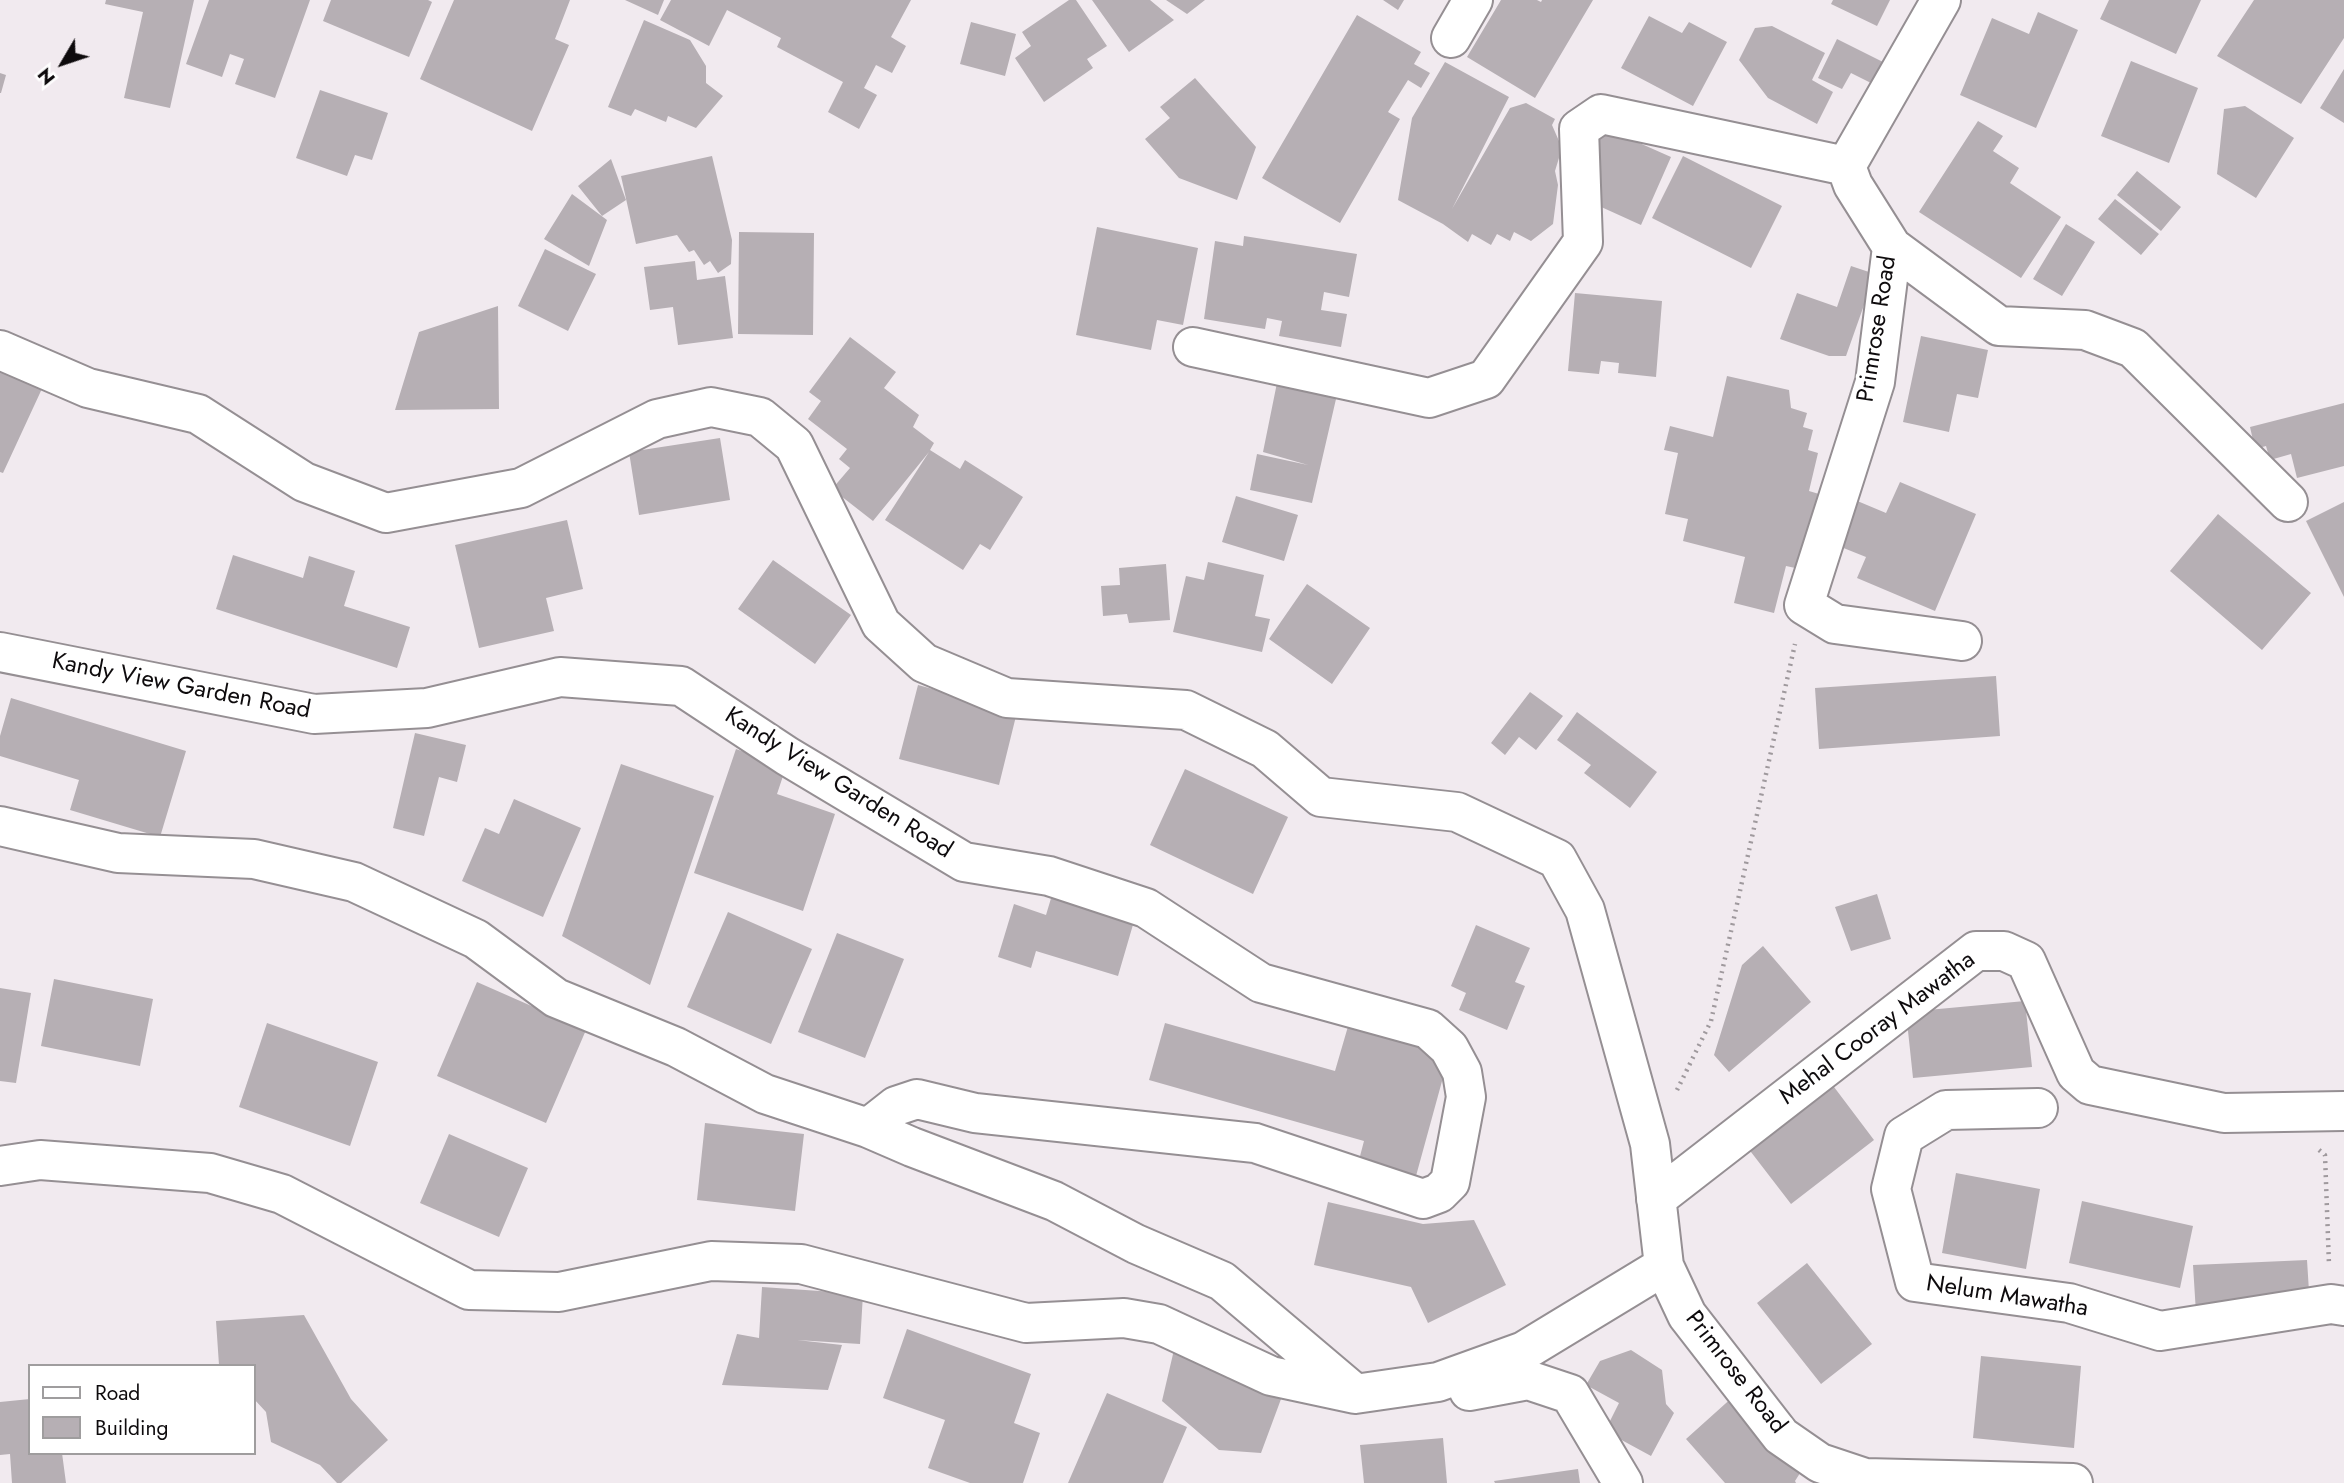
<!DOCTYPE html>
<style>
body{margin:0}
#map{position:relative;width:2344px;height:1483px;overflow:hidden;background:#f1eaef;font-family:Jost,sans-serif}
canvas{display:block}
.legend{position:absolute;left:28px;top:1364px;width:228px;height:91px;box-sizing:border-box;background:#fff;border:2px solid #9f9d9e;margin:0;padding:9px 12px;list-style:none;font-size:21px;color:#0e0b0d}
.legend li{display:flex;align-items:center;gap:14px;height:35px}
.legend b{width:35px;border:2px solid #9f9d9e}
.north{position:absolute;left:28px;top:28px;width:70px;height:70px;-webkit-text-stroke:5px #fff;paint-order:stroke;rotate:231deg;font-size:19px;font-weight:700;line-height:28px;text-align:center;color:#0e0b0d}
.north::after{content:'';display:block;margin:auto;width:24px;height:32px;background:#0e0b0d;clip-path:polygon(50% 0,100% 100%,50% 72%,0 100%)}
</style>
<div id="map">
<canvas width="2344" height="1483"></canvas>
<ul class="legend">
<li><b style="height:9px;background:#fff"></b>Road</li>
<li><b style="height:19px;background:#b6afb4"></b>Building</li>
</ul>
<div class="north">N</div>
</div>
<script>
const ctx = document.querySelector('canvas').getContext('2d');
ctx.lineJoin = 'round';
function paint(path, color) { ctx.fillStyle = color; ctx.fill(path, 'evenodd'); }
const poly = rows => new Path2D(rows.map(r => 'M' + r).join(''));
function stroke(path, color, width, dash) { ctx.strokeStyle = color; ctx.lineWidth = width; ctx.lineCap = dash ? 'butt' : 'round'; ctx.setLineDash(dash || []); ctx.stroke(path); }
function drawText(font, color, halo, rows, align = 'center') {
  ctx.font = font + ' Jost,sans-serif'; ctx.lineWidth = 7; ctx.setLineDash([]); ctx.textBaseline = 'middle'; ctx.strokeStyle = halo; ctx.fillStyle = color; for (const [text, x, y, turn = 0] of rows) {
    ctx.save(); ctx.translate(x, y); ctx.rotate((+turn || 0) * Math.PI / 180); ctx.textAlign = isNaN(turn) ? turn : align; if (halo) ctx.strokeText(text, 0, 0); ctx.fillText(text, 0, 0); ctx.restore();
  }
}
const building = poly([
 [106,0,194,0,170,108,124,98,143,12,105,4],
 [209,0,310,0,275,98,235,84,244,59,230,54,222,77,186,64],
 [331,0,428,0,432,2,409,57,323,21],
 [454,0,570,0,555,39,569,45,532,131,420,79],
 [625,0,664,0,658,15],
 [671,0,911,0,891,37,906,46,892,73,876,65,864,88,877,95,859,129,828,112,843,82,777,47,781,38,727,10,709,46,660,20],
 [1069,0,1076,0,1107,46,1087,59,1093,68,1044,102,1015,58,1031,46,1022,32],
 [1092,0,1150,0,1174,20,1129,52],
 [1166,0,1205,0,1187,14],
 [1383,0,1404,0,1398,10],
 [1501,0,1537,0,1541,2,1542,0,1593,0,1535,98,1467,57],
 [1833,0,1890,0,1877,26,1831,4],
 [2109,0,2201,0,2176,54,2100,19],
 [2254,0,2344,0,2344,38,2301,104,2217,56],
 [2038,12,2078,30,2036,128,1960,95,1992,18,2029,34],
 [1357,15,1421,52,1414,64,1430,73,1421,88,1408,80,1388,112,1400,119,1340,223,1262,178],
 [1649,16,1682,33,1689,22,1727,42,1693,106,1621,68],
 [644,20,690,40,706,66,706,83,723,96,696,128,668,116,666,122,635,109,631,116,608,107],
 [971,22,1016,34,1005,76,960,64],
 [1772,26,1825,53,1812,80,1833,92,1817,124,1768,98,1739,60,1755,28],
 [1837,39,1883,62,1873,84,1851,73,1842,89,1818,78],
 [2131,61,2198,88,2169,163,2101,136],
 [1445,62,1509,97,1452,209,1510,108,1526,103,1555,119,1552,125,1562,148,1555,171,1558,185,1553,224,1531,241,1514,232,1510,241,1497,234,1491,245,1472,234,1468,242,1443,224,1398,200,1412,118],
 [2344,69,2344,123,2320,108],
 [0,73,6,75,1,93,0,93],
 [1195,78,1256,147,1237,200,1179,178,1145,139,1170,118,1160,107],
 [320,90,388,113,372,160,355,155,347,176,296,158],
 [2245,106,2294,138,2256,198,2217,174,2224,109],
 [1978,121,2003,136,1993,151,2019,168,2010,183,2061,217,2021,278,1919,212],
 [1601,126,1671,157,1641,225,1588,201,1600,170,1585,163],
 [712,156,732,240,731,264,718,273,710,261,704,265,694,250,689,252,677,235,636,244,621,176],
 [1683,156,1782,206,1751,268,1652,218],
 [611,159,626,200,602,216,578,186],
 [2137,171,2181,207,2161,231,2117,195],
 [572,194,607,220,589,266,544,239],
 [2115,199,2159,234,2141,255,2098,219],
 [2066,224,2095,242,2062,296,2033,279],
 [1097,227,1198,248,1183,325,1157,320,1151,350,1076,335],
 [739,232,814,233,813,335,738,334],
 [1244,236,1357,254,1349,297,1324,292,1321,310,1347,314,1341,347,1279,336,1282,321,1267,318,1265,329,1204,319,1215,241,1243,246],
 [545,249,596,274,568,331,518,306],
 [695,261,697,280,725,276,733,338,678,345,673,307,650,310,644,267],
 [1851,266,1875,274,1846,356,1829,356,1780,339,1797,293,1837,307],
 [1575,293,1662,301,1656,377,1618,373,1619,363,1601,361,1599,374,1568,371],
 [498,306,499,409,395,410,419,332],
 [1921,336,1988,350,1978,398,1957,394,1949,432,1903,422],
 [850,337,896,372,884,388,919,415,913,427,934,443,930,450,960,469,965,460,1023,497,990,550,980,544,963,570,885,520,929,452,873,521,832,489,850,468,839,459,847,449,808,419,821,401,809,392],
 [0,359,46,380,3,473,0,472],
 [1279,373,1339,386,1312,503,1250,490,1257,454,1308,465,1263,452],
 [1727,376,1789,390,1791,408,1807,413,1803,427,1813,430,1808,450,1818,453,1809,491,1819,494,1800,569,1786,566,1774,613,1734,603,1745,557,1683,541,1688,519,1665,514,1678,453,1664,450,1670,426,1713,437],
 [2344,403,2344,466,2297,478,2291,454,2270,460,2266,446,2255,449,2250,427],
 [720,438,730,500,639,515,629,452],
 [1900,482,1976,514,1935,611,1857,578,1866,557,1836,545,1855,500,1886,513],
 [1236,496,1298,515,1284,561,1222,542],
 [2344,502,2344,597,2306,521],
 [2218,514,2311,593,2262,650,2170,571],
 [567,520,583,589,546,598,554,631,479,648,455,545],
 [233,555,303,578,309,556,355,571,344,606,410,627,397,668,216,609],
 [773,560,851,615,815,664,738,609],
 [1208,562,1264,575,1255,616,1270,619,1262,652,1173,632,1186,576,1204,580],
 [1166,564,1170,620,1129,623,1127,614,1103,616,1101,586,1120,585,1119,568],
 [1307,584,1370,628,1332,684,1269,639],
 [1996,676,2000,736,1819,749,1815,688],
 [918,685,1017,712,999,785,899,759],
 [1530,692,1563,716,1536,750,1519,737,1505,755,1491,743],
 [11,698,186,751,160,837,70,810,79,780,0,756,0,736],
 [1577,712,1657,772,1630,808,1584,773,1591,765,1557,740],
 [415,733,466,745,457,782,439,777,424,836,393,828],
 [736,749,786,767,777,794,835,814,803,911,694,873],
 [621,764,714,796,650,985,562,936],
 [1185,769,1288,817,1253,894,1150,845],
 [514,799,581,828,543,917,462,881,485,828,499,834],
 [1055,885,1137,911,1118,976,1036,951,1031,968,998,957,1014,904,1046,915],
 [1877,894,1891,939,1851,951,1835,907],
 [728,912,812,949,771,1044,687,1007],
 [1476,925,1530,948,1515,982,1525,986,1507,1030,1459,1010,1466,993,1451,986],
 [837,933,904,959,865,1058,798,1032],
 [1763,946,1811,1002,1729,1072,1714,1055,1742,965],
 [54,979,153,999,140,1066,41,1046],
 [477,982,586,1030,546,1123,437,1076],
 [0,988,31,993,16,1083,0,1081],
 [2025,1001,2032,1067,1913,1078,1906,1012],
 [267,1023,378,1062,350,1146,239,1107],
 [1165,1023,1335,1071,1349,1023,1450,1052,1416,1176,1359,1160,1364,1141,1149,1080],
 [1825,1075,1874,1140,1791,1204,1741,1139],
 [705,1123,804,1134,795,1211,697,1200],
 [449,1134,528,1168,499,1237,420,1203],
 [1956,1173,2040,1189,2026,1269,1942,1253],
 [2082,1201,2193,1226,2180,1288,2069,1263],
 [1328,1202,1423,1224,1474,1220,1506,1285,1428,1323,1411,1287,1314,1265],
 [2307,1260,2310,1307,2196,1313,2193,1265],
 [1807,1263,1872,1344,1821,1384,1757,1303],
 [762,1287,863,1294,860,1344,797,1340,842,1345,828,1390,722,1385,737,1334,759,1338],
 [304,1315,351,1399,388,1440,341,1483,337,1483,320,1465,271,1442,266,1412,254,1399,254,1366,219,1365,216,1321],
 [907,1329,1031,1374,1014,1423,1040,1433,1023,1483,970,1483,928,1468,945,1420,883,1398],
 [1177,1337,1284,1391,1261,1453,1219,1450,1162,1401],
 [1631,1350,1662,1370,1666,1404,1674,1413,1651,1456,1605,1431,1619,1403,1586,1385,1600,1361],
 [1981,1356,2081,1366,2074,1448,1973,1438],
 [1107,1393,1187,1427,1163,1483,1068,1483],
 [1735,1395,1802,1470,1795,1481,1796,1483,1725,1483,1686,1439],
 [30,1399,30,1453,62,1453,66,1483,12,1483,10,1454,0,1455,0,1402],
 [1443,1438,1447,1483,1364,1483,1360,1445],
 [1578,1469,1580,1483,1495,1483,1494,1481]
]);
const path = poly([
 [1677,1090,1711,1021,1795,644],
 [2319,1150,2325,1155,2329,1265]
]);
const minor = poly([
 [1941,0,1846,166,1853,185,1892,247,1875,382,1804,605,1835,624,1962,641],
 [1451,38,1473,0],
 [1892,247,1999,326,2085,330,2133,348,2288,502],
 [1193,347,1429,398,1486,379,1583,242,1579,129,1601,114,1846,166],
 [0,350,88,388,198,414,304,482,386,513,521,488,657,419,711,407,760,417,794,445,881,624,924,663,1007,698,1186,710,1265,749,1321,797,1457,812,1557,859,1585,910,1650,1144,1664,1266,1524,1351,1438,1382,1355,1394,1271,1376,1159,1324,1124,1318,1026,1323,801,1264,711,1261,559,1292,469,1290,282,1194,210,1173,40,1160,0,1166],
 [0,652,314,714,427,708,560,677,681,686,787,756,964,862,1049,876,1146,908,1261,983,1428,1029,1449,1048,1462,1072,1466,1097,1450,1182,1439,1193,1423,1199,1255,1143,975,1113,917,1099,896,1106,868,1128],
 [0,826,118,853,254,859,354,882,476,939,556,998,676,1047,765,1094,868,1128,912,1147,1054,1201,1136,1244,1222,1281,1352,1391],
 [2038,1108,1946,1110,1904,1136,1891,1189,1915,1282,2069,1303,2160,1331,2331,1304,2344,1306],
 [1656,1199,1976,951,2004,951,2026,961,2076,1073,2090,1085,2224,1113,2344,1111],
 [1664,1266,1687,1315,1781,1436,1820,1463,1865,1478,2073,1483],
 [1469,1391,1528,1380,1570,1394,1623,1483]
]);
const streetNames = [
 ["Primrose Road",1878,329,-81],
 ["Kandy View Garden Road",181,687,11],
 ["Kandy View Garden Road",838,784,32],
 ["Mehal Cooray Mawatha",1878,1029,-37],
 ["Nelum Mawatha",2007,1297,9],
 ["Primrose Road",1735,1373,52]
];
paint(building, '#b6afb4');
stroke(minor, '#958f93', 42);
stroke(path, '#9f999d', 4.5, [2, 5]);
stroke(minor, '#fff', 38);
drawText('24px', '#0e0b0d', '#fff', streetNames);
</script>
